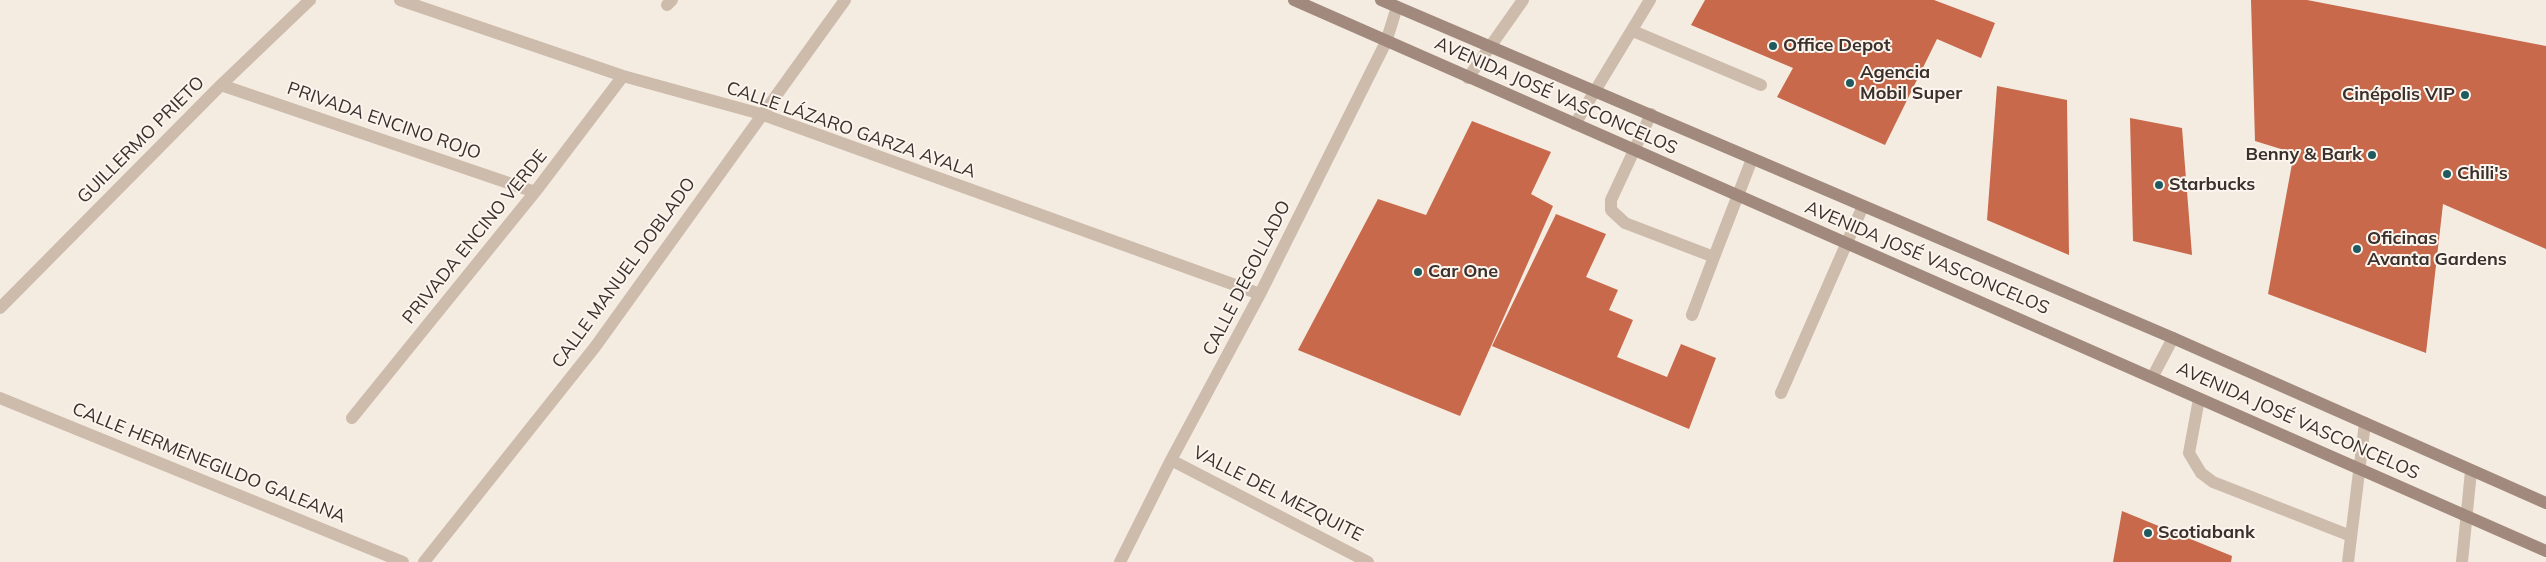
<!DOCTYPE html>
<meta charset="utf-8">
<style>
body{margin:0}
canvas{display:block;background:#f4ebe1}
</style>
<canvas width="2546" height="562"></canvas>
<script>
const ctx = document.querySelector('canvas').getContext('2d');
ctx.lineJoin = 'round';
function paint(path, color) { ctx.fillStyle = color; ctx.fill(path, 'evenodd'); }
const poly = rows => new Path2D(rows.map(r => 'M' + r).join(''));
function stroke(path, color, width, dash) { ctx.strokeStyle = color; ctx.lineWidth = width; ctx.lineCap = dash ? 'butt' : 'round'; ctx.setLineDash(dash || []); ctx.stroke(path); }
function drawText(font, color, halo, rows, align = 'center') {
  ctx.font = font + ' Mulish,sans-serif'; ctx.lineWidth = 4; ctx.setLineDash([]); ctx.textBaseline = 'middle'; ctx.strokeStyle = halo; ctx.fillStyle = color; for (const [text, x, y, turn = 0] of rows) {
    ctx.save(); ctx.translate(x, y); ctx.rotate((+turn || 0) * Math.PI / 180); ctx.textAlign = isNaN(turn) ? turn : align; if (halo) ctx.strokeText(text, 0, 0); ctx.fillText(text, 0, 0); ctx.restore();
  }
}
const building = poly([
 [1705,0,1934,0,1995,23,1981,58,1937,39,1885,145,1777,97,1793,68,1691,25],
 [2251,0,2307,0,2546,46,2546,249,2443,204,2426,353,2268,294,2294,153,2255,141],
 [1997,86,2067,100,2069,255,1987,220],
 [2130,118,2182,128,2192,255,2133,241],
 [1472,121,1551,152,1531,194,1553,206,1460,416,1298,350,1378,199,1426,215],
 [1556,214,1606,234,1586,277,1618,290,1609,310,1633,320,1617,357,1667,377,1681,344,1716,358,1689,429,1492,346],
 [2122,511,2232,556,2231,562,2113,562]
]);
const lane = poly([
 [667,5,672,0],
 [1633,31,1761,85],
 [1651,114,1611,200,1611,210,1625,223,1714,257,1752,159],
 [1575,124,1650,0],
 [1692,315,1714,257],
 [2153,376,2173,338],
 [1781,393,1863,206],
 [2199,399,2189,453,2201,473,2213,482,2351,536],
 [2462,562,2471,471]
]);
const street = poly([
 [400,0,623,76,761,114,1260,294],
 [1468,78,1523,0],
 [221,85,535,192],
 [0,308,221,85,310,0],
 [0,398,403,562],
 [352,418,535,192,623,76],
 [1171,460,1368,562],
 [424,562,595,347,845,0],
 [1120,562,1171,460,1260,294,1386,42,1397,7],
 [2348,562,2365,423]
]);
const secondary = poly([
 [1294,0,2546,551],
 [1381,0,2173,338,2546,503]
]);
const markers = [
 [1773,46,5,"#1f5a5e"],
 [1850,83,5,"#1f5a5e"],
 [2465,95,5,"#1f5a5e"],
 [2372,155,5,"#1f5a5e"],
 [2447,174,5,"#1f5a5e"],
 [2159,185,5,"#1f5a5e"],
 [2357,249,5,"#1f5a5e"],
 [1418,272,5,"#1f5a5e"],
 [2148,533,5,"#1f5a5e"]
];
const poiNames = [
 ["Office Depot",1783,46],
 ["Agencia",1860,73],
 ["Mobil Super",1860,94],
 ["Cinépolis VIP",2455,95,"right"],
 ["Benny & Bark",2362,155,"right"],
 ["Chili's",2457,174],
 ["Starbucks",2169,185],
 ["Oficinas",2367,239],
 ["Avanta Gardens",2367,260],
 ["Car One",1428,272],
 ["Scotiabank",2158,533]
];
const streetNames = [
 ["AVENIDA JOSÉ VASCONCELOS",1556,96,24],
 ["PRIVADA ENCINO ROJO",384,121,19],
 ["CALLE LÁZARO GARZA AYALA",851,130,19],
 ["GUILLERMO PRIETO",141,140,-45],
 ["PRIVADA ENCINO VERDE",475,237,-51],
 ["AVENIDA JOSÉ VASCONCELOS",1927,258,23],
 ["CALLE MANUEL DOBLADO",624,273,-54],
 ["CALLE DEGOLLADO",1247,278,-63],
 ["AVENIDA JOSÉ VASCONCELOS",2298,421,24],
 ["CALLE HERMENEGILDO GALEANA",209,463,22],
 ["VALLE DEL MEZQUITE",1278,494,27]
];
paint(building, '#c8694b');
stroke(lane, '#cdbbac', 12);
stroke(street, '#cdbbac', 12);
stroke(secondary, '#a18a7d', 12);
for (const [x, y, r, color] of markers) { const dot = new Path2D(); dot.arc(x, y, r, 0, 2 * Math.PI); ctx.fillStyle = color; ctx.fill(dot); stroke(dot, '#fbf5ee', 2); }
drawText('bold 18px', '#3b302b', '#fbf5ee', poiNames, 'left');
drawText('18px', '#3b302b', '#fbf5ee', streetNames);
</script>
